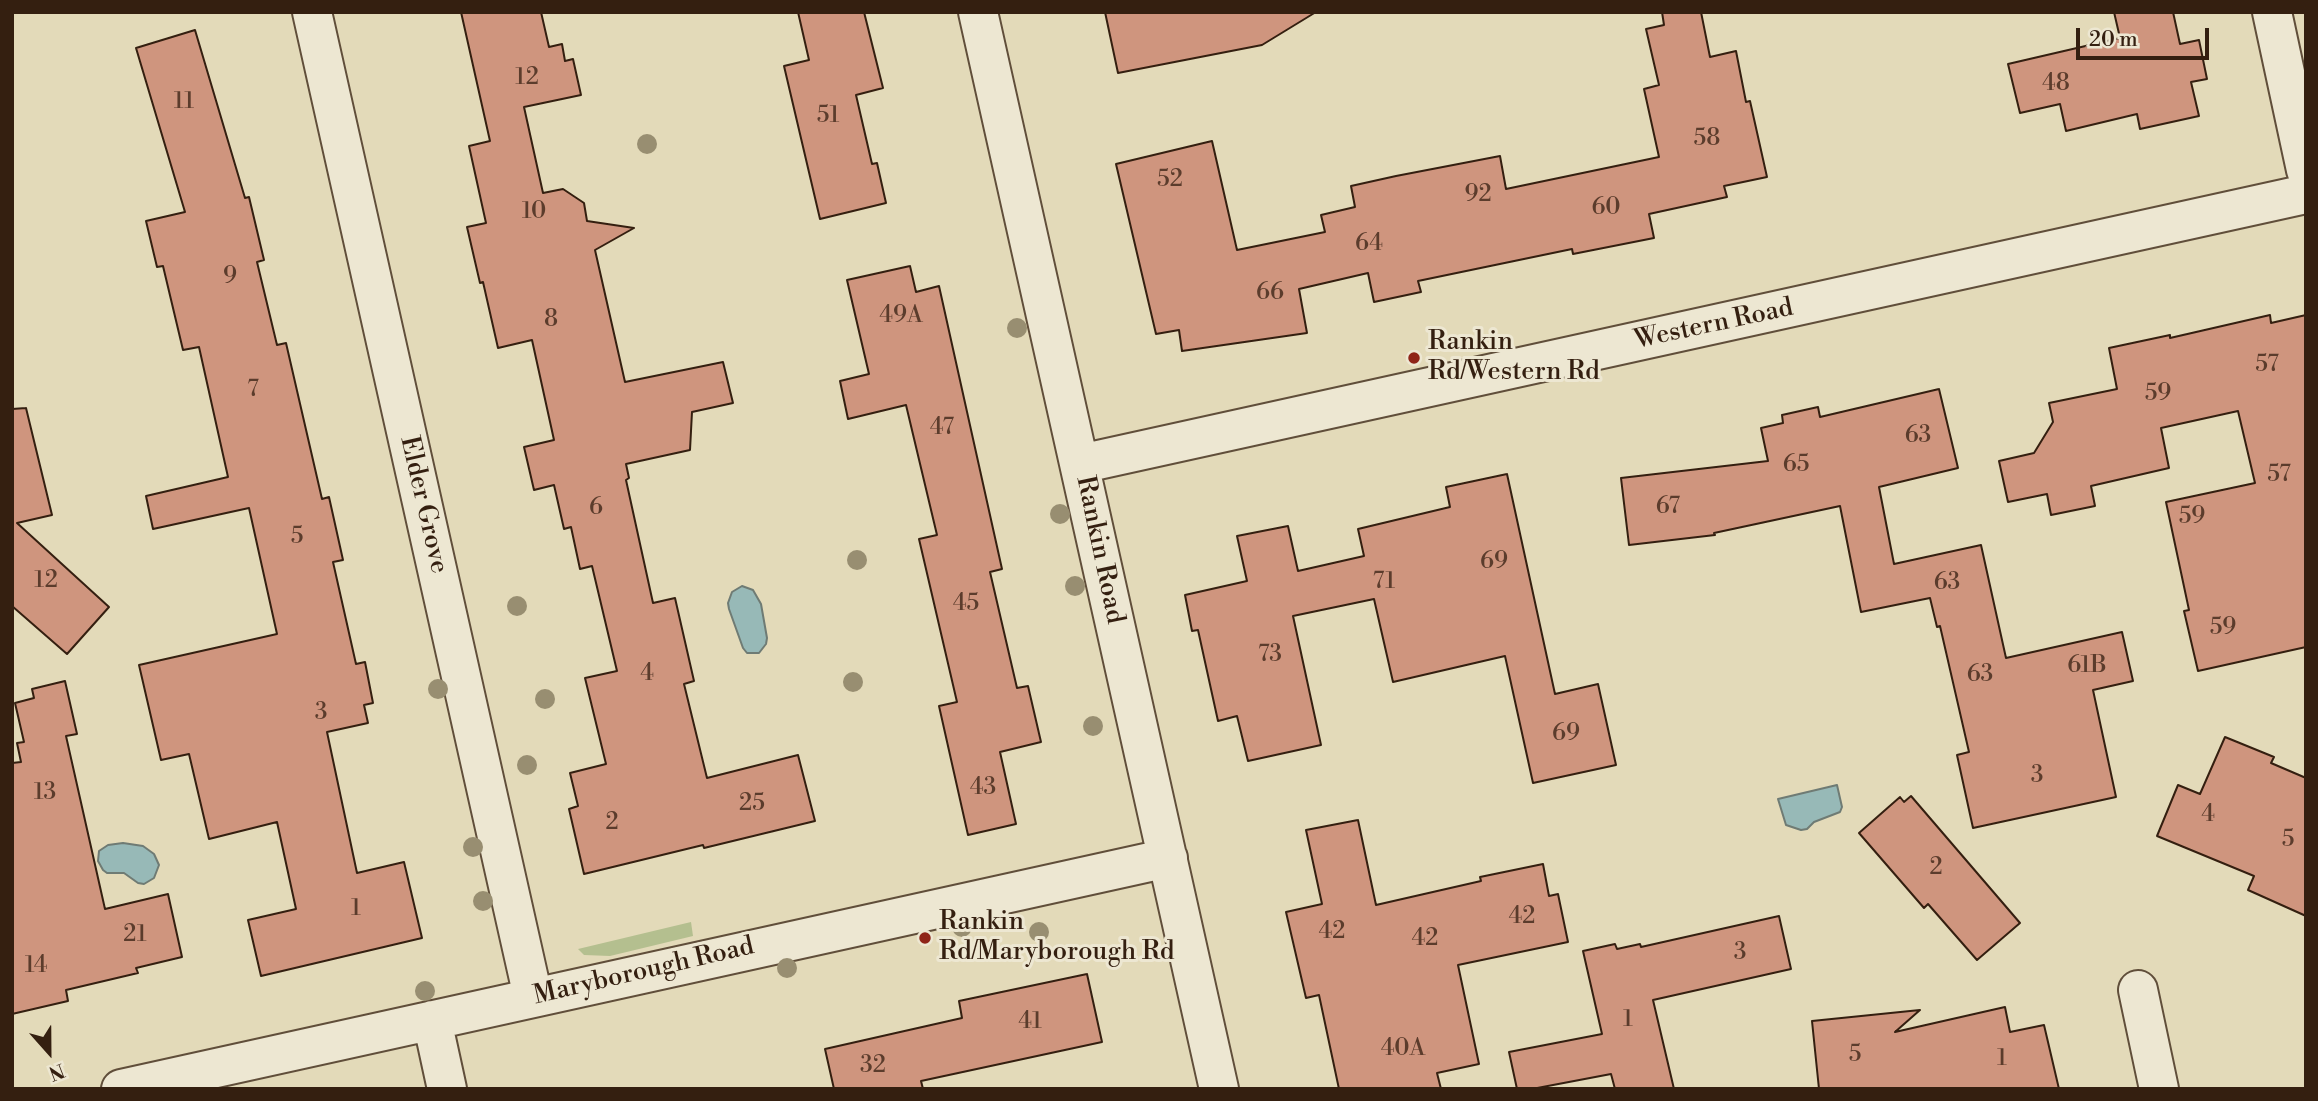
<!DOCTYPE html>
<style>
body{margin:0}
#map{position:relative;width:2318px;height:1101px;overflow:hidden;background:#e3dab9;font-family:"Libre Bodoni",serif}
canvas{display:block}
.frame{position:absolute;inset:0;border:14px solid #341f10;pointer-events:none}
.north{position:absolute;left:14px;top:1017px;width:70px;height:70px;-webkit-text-stroke:5px #ede7d2;paint-order:stroke;rotate:159deg;font-size:19px;font-weight:700;line-height:28px;text-align:center;color:#341f10}
.north::after{content:'';display:block;margin:auto;width:24px;height:32px;background:#341f10;clip-path:polygon(50% 0,100% 100%,50% 72%,0 100%)}
.scale{position:absolute;left:2076px;top:28px;width:133px;height:32px;box-sizing:border-box;border:4px solid #341f10;border-top:0;padding-left:9px;font-size:21px;line-height:24px;white-space:nowrap;color:#341f10;-webkit-text-stroke:5px #ede7d2;paint-order:stroke}
</style>
<div id="map">
<canvas width="2318" height="1101"></canvas>
<div class="frame"></div>
<div class="north">N</div>
<div class="scale">20 m</div>
</div>
<script>
const ctx = document.querySelector('canvas').getContext('2d');
ctx.lineJoin = 'round';
function paint(path, color) { ctx.fillStyle = color; ctx.fill(path, 'evenodd'); }
const poly = rows => new Path2D(rows.map(r => 'M' + r).join(''));
function stroke(path, color, width, dash) { ctx.strokeStyle = color; ctx.lineWidth = width; ctx.lineCap = dash ? 'butt' : 'round'; ctx.setLineDash(dash || []); ctx.stroke(path); }
function drawText(font, color, halo, rows, align = 'center') {
  ctx.font = font + ' "Libre Bodoni",serif'; ctx.lineWidth = 6; ctx.setLineDash([]); ctx.textBaseline = 'middle'; ctx.strokeStyle = halo; ctx.fillStyle = color; for (const [text, x, y, turn = 0] of rows) {
    ctx.save(); ctx.translate(x, y); ctx.rotate((+turn || 0) * Math.PI / 180); ctx.textAlign = isNaN(turn) ? turn : align; if (halo) ctx.strokeText(text, 0, 0); ctx.fillText(text, 0, 0); ctx.restore();
  }
}
const green = poly([
 [691,922,693,936,610,956,584,955,578,949]
]);
const water = poly([
 [742,586,753,590,761,604,767,638,766,644,759,653,747,653,743,648,729,609,728,603,732,592,742,586],
 [1837,785,1842,807,1840,812,1814,822,1807,829,1801,830,1786,825,1778,799,1837,785],
 [123,843,143,846,154,854,159,865,154,878,144,884,138,883,124,873,107,873,103,870,98,861,99,851,108,845,123,843]
]);
const building = poly([
 [461,12,541,12,549,47,562,44,565,61,573,59,581,95,524,107,543,193,563,189,584,203,587,221,634,228,595,250,625,382,723,362,733,403,692,412,690,450,626,464,629,478,626,480,653,603,675,598,694,681,684,684,707,778,798,755,815,821,704,848,703,845,584,874,569,809,578,806,570,773,606,764,585,678,617,671,592,566,580,569,571,527,564,529,554,485,534,490,524,447,554,440,532,340,498,348,483,282,480,283,467,227,486,223,469,146,490,141,461,12],
 [798,12,864,12,883,88,856,95,872,164,877,163,886,203,820,219,784,66,809,60,798,12],
 [1105,12,1316,12,1262,45,1118,73,1105,12],
 [1662,12,1701,12,1710,57,1736,51,1746,102,1750,101,1767,177,1724,186,1727,197,1649,214,1654,238,1573,254,1572,249,1418,281,1421,292,1374,302,1368,273,1299,289,1307,333,1182,351,1179,330,1156,334,1116,164,1212,141,1237,250,1325,232,1321,215,1355,207,1351,186,1396,176,1500,156,1506,189,1659,157,1644,89,1659,85,1646,29,1664,25,1662,12],
 [2114,12,2173,12,2180,44,2199,40,2207,79,2191,82,2199,116,2140,129,2137,114,2066,131,2060,104,2020,113,2008,64,2120,38,2114,12],
 [195,30,245,198,249,197,264,260,257,262,277,345,286,343,322,499,329,497,343,560,333,562,356,664,365,662,373,703,364,705,368,723,327,732,357,873,404,862,422,938,261,976,248,920,296,909,277,822,209,839,189,754,161,760,139,665,277,634,249,508,153,529,146,496,228,477,199,347,183,350,163,266,157,267,146,221,185,212,136,48,195,30],
 [910,266,916,292,939,286,1002,569,990,572,1017,688,1028,686,1041,742,1000,752,1016,824,968,835,939,706,957,702,919,539,937,535,906,405,848,419,840,381,869,374,847,280,910,266],
 [2270,315,2271,323,2306,315,2306,647,2198,671,2184,611,2189,610,2166,502,2255,483,2238,411,2161,428,2169,468,2091,486,2095,506,2051,515,2047,494,2008,502,1999,461,2034,453,2053,422,2049,403,2117,389,2109,348,2170,335,2170,338,2270,315],
 [1939,389,1958,468,1879,487,1894,564,1981,545,2006,658,2122,632,2133,681,2093,690,2116,797,1973,828,1957,755,1969,752,1940,626,1937,627,1930,598,1861,612,1840,506,1714,533,1715,535,1629,545,1621,478,1768,461,1761,428,1783,423,1782,415,1818,407,1820,417,1939,389],
 [26,408,52,515,17,523,109,607,67,654,12,606,12,409,26,408],
 [1507,474,1555,694,1598,684,1616,765,1533,783,1505,656,1393,682,1374,599,1293,616,1321,745,1248,761,1237,716,1218,721,1198,630,1192,631,1185,595,1247,581,1237,536,1288,526,1298,571,1364,556,1358,529,1450,507,1446,487,1507,474],
 [65,681,77,734,66,736,105,909,168,894,182,957,136,968,138,973,66,990,68,1001,12,1014,12,763,21,762,17,743,24,742,15,703,34,698,32,689,65,681],
 [2225,737,2274,757,2271,763,2306,778,2306,916,2248,890,2254,876,2157,836,2178,785,2200,794,2225,737],
 [1911,796,2020,923,1977,960,1928,904,1924,908,1859,833,1900,797,1904,802,1911,796],
 [1358,820,1376,905,1481,881,1480,877,1543,864,1549,896,1558,894,1568,942,1458,965,1479,1064,1437,1073,1441,1089,1339,1089,1319,995,1306,998,1286,912,1322,904,1306,830,1358,820],
 [1779,916,1791,969,1653,1000,1674,1089,1615,1089,1611,1074,1532,1089,1517,1089,1509,1052,1602,1034,1583,951,1615,944,1617,949,1640,944,1641,947,1779,916],
 [1087,974,1102,1042,921,1081,923,1089,834,1089,825,1049,962,1018,959,1001,1087,974],
 [2005,1007,2010,1032,2044,1025,2059,1089,1819,1089,1812,1021,1920,1010,1895,1032,2005,1007]
]);
const minor = poly([
 [312,12,533,997],
 [978,12,1219,1089],
 [2272,12,2306,170],
 [1080,464,2306,194],
 [2138,990,2159,1089],
 [432,1020,447,1089],
 [121,1089,1168,858]
]);
const trees = [
 [647,144],
 [1017,328],
 [1060,514],
 [857,560],
 [1075,586],
 [517,606],
 [853,682],
 [438,689],
 [545,699],
 [1093,726],
 [527,765],
 [473,847],
 [483,901],
 [962,927],
 [1039,932],
 [787,968],
 [425,991]
];
const markers = [
 [1414,358,7,"#8f2418"],
 [925,938,7,"#8f2418"]
];
const numberNames = [
 ["12",527,78],
 ["48",2056,84],
 ["11",184,102],
 ["51",828,116],
 ["58",1707,139],
 ["52",1170,180],
 ["92",1478,195],
 ["60",1606,208],
 ["10",534,212],
 ["64",1369,244],
 ["9",230,277],
 ["66",1270,293],
 ["49A",901,316],
 ["8",551,320],
 ["57",2267,365],
 ["7",253,390],
 ["59",2158,394],
 ["47",942,428],
 ["63",1918,436],
 ["65",1796,465],
 ["57",2279,475],
 ["67",1668,507],
 ["6",596,508],
 ["59",2192,517],
 ["5",297,537],
 ["69",1494,562],
 ["12",46,581],
 ["71",1384,582],
 ["63",1947,583],
 ["45",966,604],
 ["59",2223,628],
 ["73",1270,655],
 ["61B",2087,666],
 ["4",647,674],
 ["63",1980,675],
 ["3",321,713],
 ["69",1566,734],
 ["3",2037,776],
 ["43",983,788],
 ["13",45,793],
 ["25",752,804],
 ["4",2208,815],
 ["2",612,823],
 ["5",2288,840],
 ["2",1936,868],
 ["1",356,909],
 ["42",1522,917],
 ["42",1332,932],
 ["21",135,935],
 ["42",1425,939],
 ["3",1740,953],
 ["14",36,966],
 ["1",1628,1020],
 ["41",1030,1022],
 ["40A",1403,1049],
 ["5",1855,1055],
 ["1",2002,1059],
 ["32",873,1066]
];
const streetNames = [
 ["Western Road",1714,325,-12],
 ["Elder Grove",423,505,77],
 ["Rankin Road",1099,550,78],
 ["Maryborough Road",644,972,-13]
];
const poiNames = [
 ["Rankin",1428,343],
 ["Rd/Western Rd",1428,373],
 ["Rankin",939,923],
 ["Rd/Maryborough Rd",939,953]
];
paint(green, '#b4bf8f');
paint(water, '#97b9b7');
stroke(water, '#6f7b74', 2);
paint(building, '#cf957e');
stroke(building, '#341f10', 2);
stroke(minor, '#604e3a', 42);
stroke(minor, '#ede7d2', 38);
ctx.fillStyle = '#988e71';
for (const [x, y] of trees) { ctx.beginPath(); ctx.arc(x, y, 10, 0, 2 * Math.PI); ctx.fill(); }
for (const [x, y, r, color] of markers) { const dot = new Path2D(); dot.arc(x, y, r, 0, 2 * Math.PI); ctx.fillStyle = color; ctx.fill(dot); stroke(dot, '#ede7d2', 2.5); }
drawText('23px', '#5b3c2c', null, numberNames);
drawText('26px', '#341f10', '#ede7d2', streetNames);
drawText('26px', '#341f10', '#ede7d2', poiNames, 'left');
</script>
